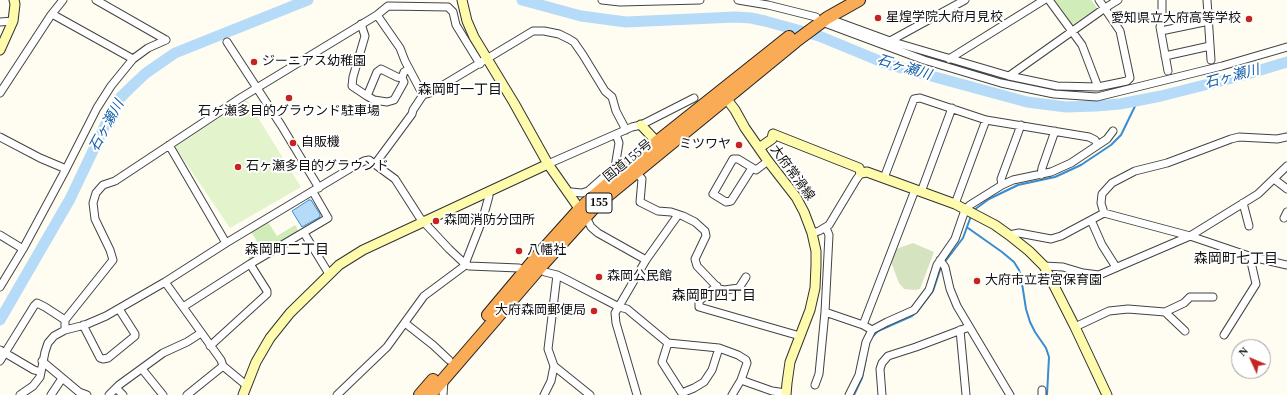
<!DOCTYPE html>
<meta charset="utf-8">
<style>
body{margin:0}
#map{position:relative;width:1287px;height:395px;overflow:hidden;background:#fffdf2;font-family:"Times New Roman",serif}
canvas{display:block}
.north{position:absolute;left:1231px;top:339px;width:40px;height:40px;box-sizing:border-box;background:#fff;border:1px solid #9f9f9f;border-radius:50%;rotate:314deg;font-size:11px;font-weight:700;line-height:16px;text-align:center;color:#101010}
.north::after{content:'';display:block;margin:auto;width:14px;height:18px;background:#c72321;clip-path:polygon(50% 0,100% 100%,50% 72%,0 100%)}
</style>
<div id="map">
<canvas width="1287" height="395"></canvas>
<div class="north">N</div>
</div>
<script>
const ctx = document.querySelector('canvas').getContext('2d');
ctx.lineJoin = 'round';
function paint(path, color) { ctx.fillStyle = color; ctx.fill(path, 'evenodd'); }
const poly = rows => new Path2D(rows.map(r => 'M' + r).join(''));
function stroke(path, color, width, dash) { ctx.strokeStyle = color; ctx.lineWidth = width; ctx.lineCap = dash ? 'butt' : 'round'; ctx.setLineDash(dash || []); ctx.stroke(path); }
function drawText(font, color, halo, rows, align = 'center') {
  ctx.font = font + ' "Times New Roman","Noto Sans JP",serif'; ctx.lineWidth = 4; ctx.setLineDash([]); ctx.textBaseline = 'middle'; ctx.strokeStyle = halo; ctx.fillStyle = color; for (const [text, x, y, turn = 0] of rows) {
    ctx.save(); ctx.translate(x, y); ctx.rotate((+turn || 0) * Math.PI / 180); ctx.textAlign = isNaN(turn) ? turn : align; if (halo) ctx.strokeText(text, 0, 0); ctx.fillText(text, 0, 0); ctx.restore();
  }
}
const green = poly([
 [1054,0,1091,0,1097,8,1072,25],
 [266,219,277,236,295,225,299,232,251,262,245,251,258,243,250,230]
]);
const cemetery = poly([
 [913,243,934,252,920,289,915,290,904,289,899,283,891,262,896,249]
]);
const pitch = poly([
 [247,100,301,187,230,228,175,147]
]);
const water = poly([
 [309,200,311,200,320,214,320,217,302,227,292,211,309,200]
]);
const stream = poly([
 [974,210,989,199,1018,185,1055,177,1081,165,1111,145,1121,135,1138,100],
 [968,228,1002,252,1014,262,1019,270,1021,277,1026,309,1030,322,1035,332,1046,348,1049,357,1047,395],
 [872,337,878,331,912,316,917,312,933,291,941,267,963,238,971,216],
 [854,395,862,378,866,358]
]);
const river = poly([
 [522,0,581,16,626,22,735,17,751,18,765,21,819,36,887,64,1027,102,1066,107,1096,106,1120,104,1161,96,1244,75,1287,62],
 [0,320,70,199,111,113,118,100,129,89,146,73,175,53,308,0]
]);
const street = poly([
 [96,0,166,40],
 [602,0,620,2,700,0],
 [738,0,768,5,816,17],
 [1049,0,1082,45,1098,87],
 [1162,0,1162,20,1160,27,1168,71],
 [1207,0,1211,60],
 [52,14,133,59],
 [377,15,400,48,405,61,423,95],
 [827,18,890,41,1009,76,1057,86,1098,87,1127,81,1130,78,1120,31,1099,0],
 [0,22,13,21],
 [822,22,924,60,1001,83,1054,94,1097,97,1222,66,1287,47],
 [361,24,365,36,353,77,352,86,367,96,377,72,381,69,397,77,402,78,404,72,409,69],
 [1161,31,1209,21],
 [890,41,965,0],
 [227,42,281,125,319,188],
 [1165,56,1210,46],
 [949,59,1044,0],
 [1009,76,1105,8,1118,0],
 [0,93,51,15,63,0],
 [367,96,374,100,387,102,394,100,404,82,402,78],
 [0,137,40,158,66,169],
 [169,145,226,243],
 [1098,145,1107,139,1113,131],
 [375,164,412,114,413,110,423,95,430,93,533,31,544,31,559,34,569,39,574,42,583,55,605,91,612,97,616,111,626,130],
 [548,164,632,127,641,125,694,98],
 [752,168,731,201,726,202,713,194,733,159,738,159,756,170,768,161],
 [636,172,642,179,640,202,658,211,671,212,683,216,695,222,705,231,706,236,695,259,697,266,719,289,724,290,739,288,746,277],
 [1041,175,1042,168,1055,131],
 [1274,179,1287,189],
 [1002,185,1001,179,1021,125],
 [488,192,489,196,483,218,465,264,469,266,519,268],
 [921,192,952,108],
 [569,194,571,192,582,193,588,191,615,167,619,143,616,134],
 [1243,203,1249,226],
 [955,204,986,120],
 [1104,213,1101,203,1102,194,1112,183,1135,171,1167,163,1231,139,1239,137,1277,139,1287,137],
 [586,217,591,227,598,233,646,260,615,313,616,323,637,395],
 [1284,218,1287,212],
 [1091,220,1102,245,1116,267],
 [304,233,329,274],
 [812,233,819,231,829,225,856,180,861,173],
 [0,235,23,249],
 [1009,235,1019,233,1051,239,1061,236,1104,213,1190,236,1252,257,1287,265],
 [646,260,678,215],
 [940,260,945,267,950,289,957,306,1010,395],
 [1044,266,1063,267,1083,273,1099,275,1190,236,1258,194,1287,166],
 [545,272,557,275,569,281,619,307,627,309,668,343,719,348,738,355,746,360,747,363,741,380,732,395],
 [557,275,548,349,554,366,590,395],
 [165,282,221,360,223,366,246,385],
 [717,286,699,301,699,307,800,336],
 [0,287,23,249,66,169,97,108,111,86,133,59,148,48,166,40],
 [183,307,250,264,328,218,313,192],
 [825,312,863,325,872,330,887,322,914,310,929,290,937,265,955,239,965,210,970,205,1002,185,1013,180,1051,172,1071,163,1098,145,1095,140,1089,137,986,120,920,98,914,99,884,178],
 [1165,312,1185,331],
 [405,323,433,345,449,360],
 [83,325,100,358,103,359,108,358,135,336,135,334,119,309],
 [863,325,915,190],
 [1075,327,1109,311,1128,309,1165,312,1184,303,1190,297,1213,297],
 [65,330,65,320,113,260,110,250,95,219,93,203,96,193,103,185,115,181,242,97,377,15,388,6,448,7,453,12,456,25,480,64],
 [960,330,966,395],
 [1224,335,1256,284,1251,262,1252,257],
 [668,343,662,362,683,395],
 [210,346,267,294,267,291,250,264],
 [0,350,34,370,41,372],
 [0,361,34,306,37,303,45,307,65,320],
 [42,361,79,392,87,395],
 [142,369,163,395],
 [741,380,772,391,786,393],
 [815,385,819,374,825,312,829,235,826,228],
 [116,388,123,395],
 [1042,390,1042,395],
 [682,393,694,388,704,382,712,370,719,348],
 [20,395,33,386,40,377,45,352,48,343,54,336,65,330,85,325,106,316,165,282,226,243,351,168,364,161,369,160,395,179,420,218,449,249,465,264,463,267,424,296,387,347,337,395],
 [51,395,61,380,61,377],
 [109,395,119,385,163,353,187,342,201,333],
 [187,395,223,366],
 [443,395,444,380],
 [544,395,551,381,554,366],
 [849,395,859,375,866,342,872,330],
 [882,395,880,369,882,363,888,356,916,347,969,327]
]);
const secondary = poly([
 [462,0,467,21,474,37,514,103,548,164,583,214],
 [0,50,13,21,15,4,14,0],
 [723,94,735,110,745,128,768,161,796,197,804,212,812,233,816,251,816,265,815,288,810,310,790,362,787,383,786,395],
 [641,125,657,142],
 [759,148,772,139,773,134,859,168,861,173,867,172,955,204,995,225,1009,235,1029,251,1044,266,1075,327,1107,395],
 [243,395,256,362,270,338,290,313,339,265,363,250,548,164]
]);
const highway = poly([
 [488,315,535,259,579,210,595,195,657,142,789,37],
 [420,395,433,380],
 [430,395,542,265,597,204,796,41,827,18,859,0]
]);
const markers = [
 [878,18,4,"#c72321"],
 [1249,19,4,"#c72321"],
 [254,62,4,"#c72321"],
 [289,98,4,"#c72321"],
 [293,143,4,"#c72321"],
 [739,145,4,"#c72321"],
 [238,167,4,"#c72321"],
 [436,221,4,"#c72321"],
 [519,251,4,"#c72321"],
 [599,277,4,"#c72321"],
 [977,281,4,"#c72321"],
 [594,311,4,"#c72321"]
];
const shields = [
 [599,203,26]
];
const shieldNames = [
 ["155",599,203]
];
const poiNames = [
 ["星煌学院大府月見校",886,18],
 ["愛知県立大府高等学校",1241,19,"right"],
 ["ジーニアス幼稚園",262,62],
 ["石ヶ瀬多目的グラウンド駐車場",289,112,"center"],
 ["自販機",301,143],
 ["ミツワヤ",731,145,"right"],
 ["石ヶ瀬多目的グラウンド",246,167],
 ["森岡消防分団所",444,221],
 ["八幡社",527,251],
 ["森岡公民館",607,277],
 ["大府市立若宮保育園",985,281],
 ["大府森岡郵便局",586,311,"right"]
];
const streetNames = [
 ["国道155号",628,161,-39],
 ["大府常滑線",792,173,54]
];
const waterNames = [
 ["石ヶ瀬川",904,68,17],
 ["石ヶ瀬川",1232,77,-15],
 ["石ヶ瀬川",107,126,-61]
];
const neighbourhoodNames = [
 ["森岡町一丁目",460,90],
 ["森岡町二丁目",287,250],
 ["森岡町七丁目",1236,259],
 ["森岡町四丁目",714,296]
];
paint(green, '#d0ecb9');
paint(cemetery, '#d6e3c1');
paint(pitch, '#e3f3cc');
paint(water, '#b5dbf9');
stroke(water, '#388cd3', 1);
stroke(stream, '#388cd3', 2);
stroke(river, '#b5dbf9', 11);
stroke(street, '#434343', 9);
stroke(secondary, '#323232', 11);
stroke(highway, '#212121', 14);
stroke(street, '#fff', 7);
stroke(secondary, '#fffbad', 9);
stroke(highway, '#faab56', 12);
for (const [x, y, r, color] of markers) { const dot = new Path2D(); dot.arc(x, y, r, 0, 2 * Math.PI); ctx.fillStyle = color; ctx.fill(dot); stroke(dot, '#fff', 1.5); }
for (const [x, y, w] of shields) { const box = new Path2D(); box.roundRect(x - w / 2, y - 10, w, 20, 3); ctx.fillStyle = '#fff'; ctx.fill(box); stroke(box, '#101010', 1); }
drawText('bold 12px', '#101010', null, shieldNames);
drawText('13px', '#101010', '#fff', poiNames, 'left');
drawText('13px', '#101010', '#fff', streetNames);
drawText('italic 14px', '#125da8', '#fff', waterNames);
drawText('14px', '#101010', '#fff', neighbourhoodNames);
</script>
